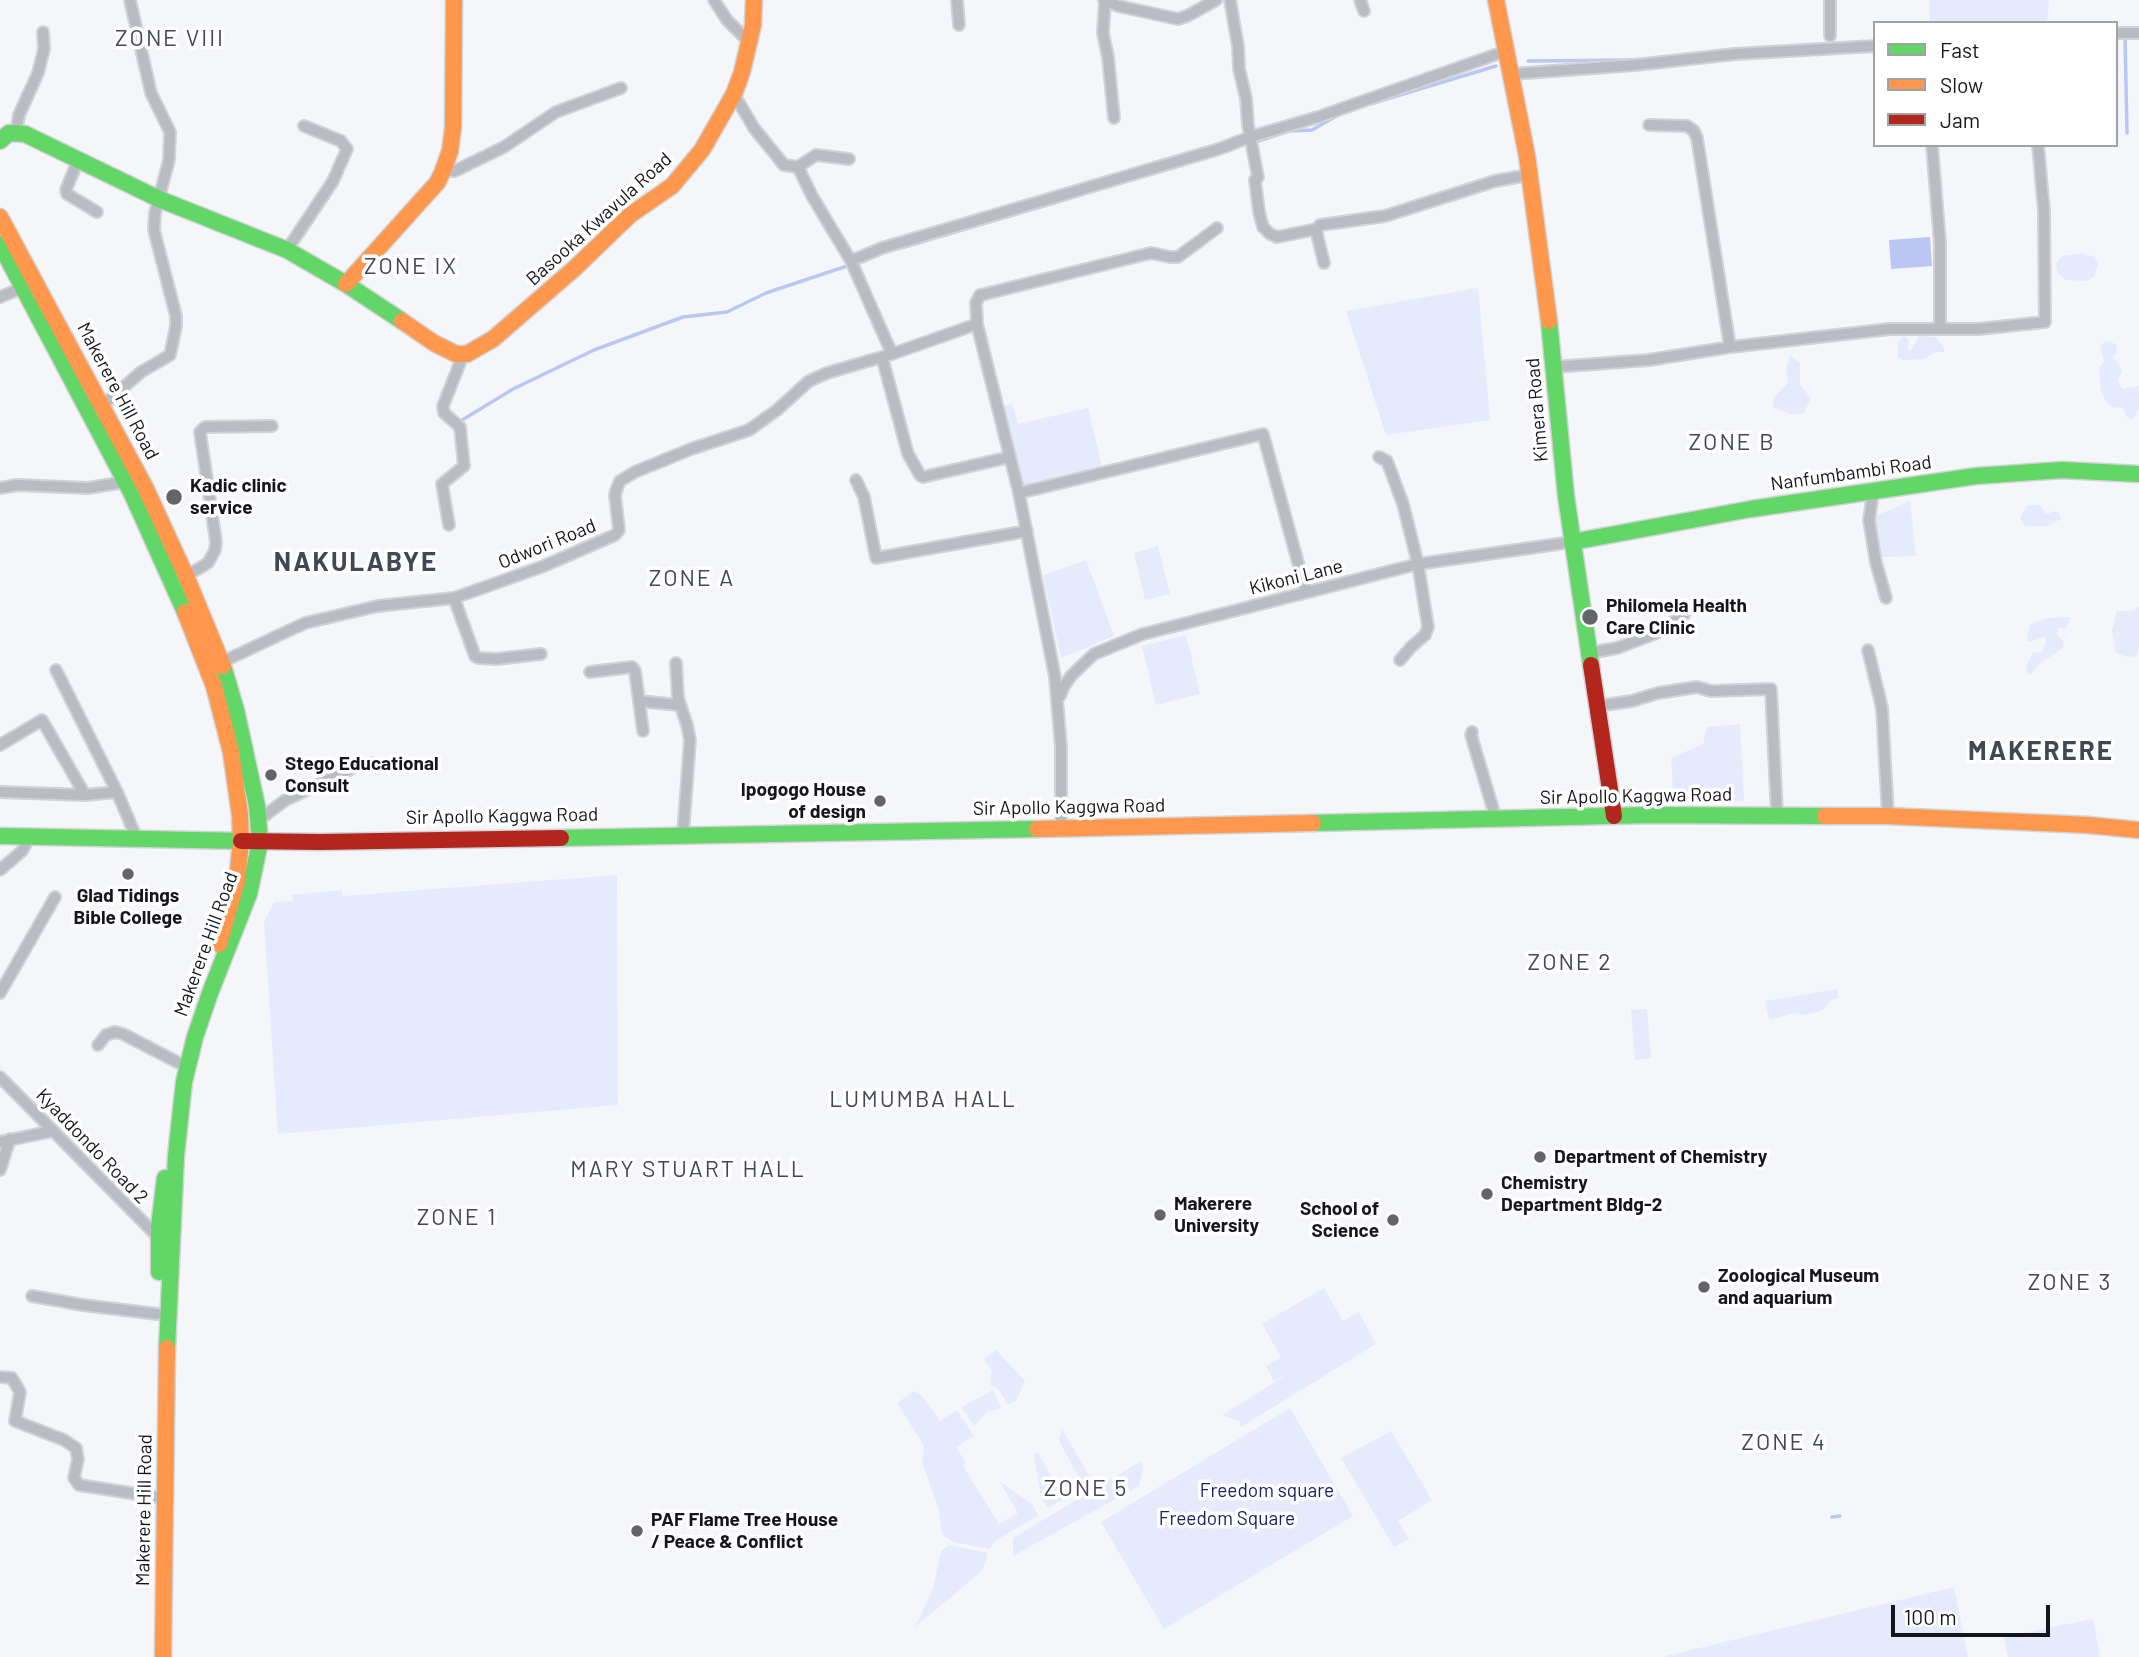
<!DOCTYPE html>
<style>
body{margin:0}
#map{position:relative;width:2139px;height:1657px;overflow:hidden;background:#f5f6fa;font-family:Barlow,sans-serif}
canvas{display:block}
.legend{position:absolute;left:1873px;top:21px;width:245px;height:126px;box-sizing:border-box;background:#fff;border:2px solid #a1a2a4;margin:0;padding:9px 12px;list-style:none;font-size:21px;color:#14161c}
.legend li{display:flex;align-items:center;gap:14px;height:35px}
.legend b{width:35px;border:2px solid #a1a2a4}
.scale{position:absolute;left:1891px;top:1605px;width:159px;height:32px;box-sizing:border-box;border:4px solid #14161c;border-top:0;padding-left:9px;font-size:21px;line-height:24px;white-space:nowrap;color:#14161c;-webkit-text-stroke:5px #fff;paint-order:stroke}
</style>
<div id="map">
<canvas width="2139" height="1657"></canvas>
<ul class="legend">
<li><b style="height:9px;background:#63d668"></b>Fast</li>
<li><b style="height:9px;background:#ff974d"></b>Slow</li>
<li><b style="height:9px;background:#b3261e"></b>Jam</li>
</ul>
<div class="scale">100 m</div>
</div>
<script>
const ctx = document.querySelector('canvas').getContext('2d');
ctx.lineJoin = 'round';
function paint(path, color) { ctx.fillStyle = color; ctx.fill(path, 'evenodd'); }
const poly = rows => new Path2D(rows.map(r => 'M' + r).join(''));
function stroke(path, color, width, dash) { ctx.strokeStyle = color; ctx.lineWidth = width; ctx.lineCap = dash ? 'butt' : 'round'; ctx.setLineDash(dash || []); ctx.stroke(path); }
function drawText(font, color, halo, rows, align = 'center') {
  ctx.font = font + ' Barlow,sans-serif'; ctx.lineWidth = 7; ctx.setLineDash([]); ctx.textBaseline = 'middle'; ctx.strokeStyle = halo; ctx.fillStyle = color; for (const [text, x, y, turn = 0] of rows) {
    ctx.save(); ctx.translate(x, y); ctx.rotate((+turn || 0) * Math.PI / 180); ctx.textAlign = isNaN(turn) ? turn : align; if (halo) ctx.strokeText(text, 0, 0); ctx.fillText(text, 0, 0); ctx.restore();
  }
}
const green = poly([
 [1929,0,2049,0,2047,23,1930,23],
 [2082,253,2095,257,2098,265,2094,277,2087,281,2066,280,2058,274,2056,263,2062,256],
 [1478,288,1490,420,1386,435,1346,311],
 [1903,336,1909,339,1908,349,1911,350,1919,336,1936,337,1944,348,1944,352,1936,352,1923,359,1903,360,1898,358,1898,342],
 [2110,341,2116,345,2117,353,2112,358,2118,362,2122,371,2118,380,2122,389,2139,386,2139,408,2133,420,2127,417,2123,408,2112,407,2106,402,2101,391,2099,368,2104,361,2100,348,2104,342],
 [1790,355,1800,363,1800,384,1811,399,1803,414,1790,414,1773,407,1774,397,1788,383,1786,368],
 [1012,404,1018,424,1088,408,1102,466,1022,485,1004,406],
 [1910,501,1916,556,1881,557,1871,518],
 [2027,505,2040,505,2046,514,2056,511,2060,514,2061,519,2047,526,2025,526,2020,518],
 [1158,546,1170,594,1145,600,1134,553],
 [1086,560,1114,636,1061,658,1043,575],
 [2139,607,2139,648,2137,656,2128,657,2116,653,2112,631,2117,611,2133,611],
 [2070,617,2069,623,2064,629,2059,627,2057,632,2058,636,2064,641,2063,648,2039,664,2031,675,2027,673,2026,666,2033,653,2042,652,2046,642,2045,637,2028,642,2027,636,2030,624,2048,618],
 [1186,635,1200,694,1156,705,1142,646],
 [1740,724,1744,801,1674,804,1671,758,1703,744,1707,727],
 [617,875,618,1105,278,1134,264,922,274,902,293,901,292,895,342,890,343,896],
 [1837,989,1838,998,1831,1000,1822,1011,1803,1015,1795,1013,1769,1020,1765,1001],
 [1647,1009,1651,1058,1635,1060,1631,1010],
 [1324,1288,1343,1321,1359,1312,1376,1344,1241,1427,1239,1421,1222,1415,1293,1371,1274,1381,1266,1366,1281,1357,1262,1324],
 [996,1350,1025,1381,1016,1401,1008,1405,999,1390,990,1384,992,1371,984,1359],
 [993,1390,1001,1408,987,1412,974,1426,961,1407],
 [914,1391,922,1396,940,1421,957,1410,974,1436,956,1447,966,1463,963,1466,999,1524,1018,1513,999,1481,1033,1505,1038,1516,995,1541,990,1549,953,1542,944,1536,941,1530,939,1510,922,1462,924,1446,897,1403],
 [1290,1408,1353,1516,1164,1629,1101,1522],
 [1062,1429,1093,1482,1048,1508,1042,1501,1034,1455,1038,1453,1061,1493,1081,1482,1059,1440],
 [1391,1431,1432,1500,1398,1521,1409,1539,1394,1547,1341,1458],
 [1141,1461,1143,1470,1139,1486,1013,1556,1013,1538],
 [949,1545,988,1553,982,1571,915,1627,933,1589,941,1551],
 [1954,1587,1968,1657,1665,1657,1666,1656],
 [2093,1619,2100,1657,2008,1657,2004,1637]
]);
const water = poly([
 [1930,237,1932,266,1891,269,1889,240]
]);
const stream = poly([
 [2125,37,2127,133],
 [1528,61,1634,60],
 [1370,104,1496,66],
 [1252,143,1289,131,1312,130,1340,114],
 [904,247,1084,194],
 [459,422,513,389,594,350,683,317,727,312,766,293,850,265],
 [1832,1517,1840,1516]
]);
const street = poly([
 [714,0,727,20,750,43],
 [957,0,959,25],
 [1104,0,1118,6,1178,19,1187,16,1216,0],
 [1105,0,1103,33,1108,57,1114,118],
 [1230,0,1238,46,1239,69,1246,98,1248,125,1258,177,1255,180,1259,212,1263,227,1270,234,1277,237,1317,229],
 [1360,0,1364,11],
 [1830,0,1830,36],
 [2116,33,2139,33],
 [1512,74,1635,65,1735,54,1875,46],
 [734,94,754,128,784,165,798,167,816,155,849,159],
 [1649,125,1687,126,1694,131,1697,138,1730,347],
 [16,132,19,115,38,73,44,49,43,32],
 [1932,145,1940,243,1940,329],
 [78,160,66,190,67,194,97,212],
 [798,167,812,196,851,261,892,354],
 [443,171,455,171,504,147,556,112,621,88],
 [287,250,333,181,347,149,341,141,304,126],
 [851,261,882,248,1219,149,1250,137,1318,117,1506,51],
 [1324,263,1316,230,1320,225,1385,216,1495,181,1529,175],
 [0,297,22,288],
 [882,357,908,454,920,475,923,477,1010,457],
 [1554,367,1649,360,1730,347,1890,329,1978,329,2045,322,2044,211,2038,145],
 [102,406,141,372,170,355,176,326,176,316,154,230,155,213,169,160,170,132,151,93,130,0],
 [1379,457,1387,461,1403,504,1418,564,1428,627,1425,635,1411,647,1400,660],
 [856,480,864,497,876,558,1027,531],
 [0,488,17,485,88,488,125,482],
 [1873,492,1869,520,1876,563,1886,598],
 [1019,493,1263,434,1306,592],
 [449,525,442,484,464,466,460,427,444,413,443,406,463,355],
 [186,576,208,563,215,550,216,542,200,432,205,427,272,426],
 [454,598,475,656,478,658,496,659,541,654],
 [1868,650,1882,708,1888,816],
 [1589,653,1617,648,1654,634,1684,615],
 [222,662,305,623,378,606,454,598,544,566,615,535,619,530,615,495,617,488,620,481,635,472,691,449,749,430,777,410,809,381,827,373,892,354,977,324],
 [676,663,678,698,687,725,690,740,683,834],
 [56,670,117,792,137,839],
 [590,672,632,667,635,671,643,731],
 [1060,696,1064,686,1071,676,1094,654,1143,634,1418,564,1572,542],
 [639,701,679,705],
 [1597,706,1632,701,1658,693,1697,687,1711,691,1771,689,1777,815],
 [1472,732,1471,735,1496,819],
 [0,745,42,720,85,795],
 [0,792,85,795,117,792],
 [258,821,284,801,357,766,371,763],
 [1061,829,1061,747,1055,677,1019,493,977,324,976,303,980,295,985,294,1151,253,1170,257,1178,257,1217,228],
 [0,870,22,851,30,836],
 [0,993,55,897],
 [98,1045,106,1035,115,1032,123,1034,179,1063],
 [0,1077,159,1238],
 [0,1142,53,1131],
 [0,1170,10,1139],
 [32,1296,83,1305,157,1314],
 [0,1377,12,1378,20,1392,15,1421,64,1440,76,1448,78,1459,74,1478,79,1485,156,1497]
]);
const fast = poly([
 [0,141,9,133,25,134,159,199,287,250,346,284,402,321],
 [0,244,132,494,185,612],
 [1549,321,1566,496,1591,665],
 [1572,542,1751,509,1976,476,2062,470,2139,474],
 [1313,823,1651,815,1825,816],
 [0,836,241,841],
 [561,838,1037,829],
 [159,1272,159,1227,165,1178],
 [167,1348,176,1156,184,1082,195,1037,210,993,249,894,260,842,257,806,236,710,223,666]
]);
const slow = poly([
 [1496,0,1527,156,1549,321],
 [0,217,145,487,186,576,223,666],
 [346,284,437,183,443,171,450,151,453,128,454,0],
 [402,321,434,343,456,354,467,354,493,339,575,268,630,215,672,186,702,150,734,94,742,72,753,25,754,0],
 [185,612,214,686,231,752,240,815,241,841,237,881,219,944],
 [1825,816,1888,816,2088,825,2139,830],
 [1037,829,1313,823],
 [163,1657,167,1348]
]);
const jam = poly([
 [1591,665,1614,816],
 [241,841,320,842,561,838]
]);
const markers = [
 [174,497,9,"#63646a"],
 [1590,617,9,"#63646a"],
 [271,775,7,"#63646a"],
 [880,801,7,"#63646a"],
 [128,874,7,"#63646a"],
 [1540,1157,7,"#63646a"],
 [1487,1194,7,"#63646a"],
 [1160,1215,7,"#63646a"],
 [1393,1220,7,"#63646a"],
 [1704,1287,7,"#63646a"],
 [637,1531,7,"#63646a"]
];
const streetNames = [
 ["Basooka Kwavula Road",599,219,-42],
 ["Makerere Hill Road",118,391,62],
 ["Kimera Road",1537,410,-95],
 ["Nanfumbambi Road",1851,473,-8],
 ["Odwori Road",547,544,-22],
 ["Kikoni Lane",1296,577,-14],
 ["Sir Apollo Kaggwa Road",1636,796,-1],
 ["Sir Apollo Kaggwa Road",1069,807,-1],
 ["Sir Apollo Kaggwa Road",502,816,-1],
 ["Makerere Hill Road",206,944,-70],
 ["Kyaddondo Road 2",92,1146,46],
 ["Makerere Hill Road",144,1510,-89]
];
const poiNames = [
 ["Kadic clinic",190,486],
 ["service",190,508],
 ["Philomela Health",1606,606],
 ["Care Clinic",1606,628],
 ["Stego Educational",285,764],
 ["Consult",285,786],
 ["Ipogogo House",866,790,"right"],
 ["of design",866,812,"right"],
 ["Glad Tidings",128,896,"center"],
 ["Bible College",128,918,"center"],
 ["Department of Chemistry",1554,1157],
 ["Chemistry",1501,1183],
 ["Department Bldg-2",1501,1205],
 ["Makerere",1174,1204],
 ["University",1174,1226],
 ["School of",1379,1209,"right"],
 ["Science",1379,1231,"right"],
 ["Zoological Museum",1718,1276],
 ["and aquarium",1718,1298],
 ["PAF Flame Tree House",651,1520],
 ["/ Peace & Conflict",651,1542]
];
const parkNames = [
 ["Freedom square",1267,1491],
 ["Freedom Square",1227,1519]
];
const quarterNames = [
 ["ZONE VIII",170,38],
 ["ZONE IX",411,266],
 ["ZONE B",1732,442],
 ["ZONE A",692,578],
 ["ZONE 2",1570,962],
 ["LUMUMBA HALL",923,1099],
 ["MARY STUART HALL",688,1169],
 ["ZONE 1",457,1217],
 ["ZONE 3",2070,1282],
 ["ZONE 4",1784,1442],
 ["ZONE 5",1086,1488]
];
const districtNames = [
 ["NAKULABYE",356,562],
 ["MAKERERE",2041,751]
];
paint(green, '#e5eafd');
paint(water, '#bcc6f2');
stroke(stream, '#bcc6f2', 3.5);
stroke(street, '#d2d3d6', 14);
stroke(fast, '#d2d3d6', 19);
stroke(slow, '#d2d3d6', 19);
stroke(jam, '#d2d3d6', 19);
stroke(street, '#babcc4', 10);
stroke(fast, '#63d668', 16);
stroke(slow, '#ff974d', 16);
stroke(jam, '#b3261e', 16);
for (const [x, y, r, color] of markers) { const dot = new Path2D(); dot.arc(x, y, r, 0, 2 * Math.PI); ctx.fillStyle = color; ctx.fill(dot); stroke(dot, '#fff', 2.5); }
drawText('19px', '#14161c', '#fff', streetNames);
drawText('bold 19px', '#14161c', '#fff', poiNames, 'left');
drawText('19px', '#1c2165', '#fff', parkNames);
ctx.letterSpacing = '2px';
drawText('23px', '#434755', '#fff', quarterNames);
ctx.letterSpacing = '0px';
ctx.letterSpacing = '2px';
drawText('bold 26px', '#434755', '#fff', districtNames);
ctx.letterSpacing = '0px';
</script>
